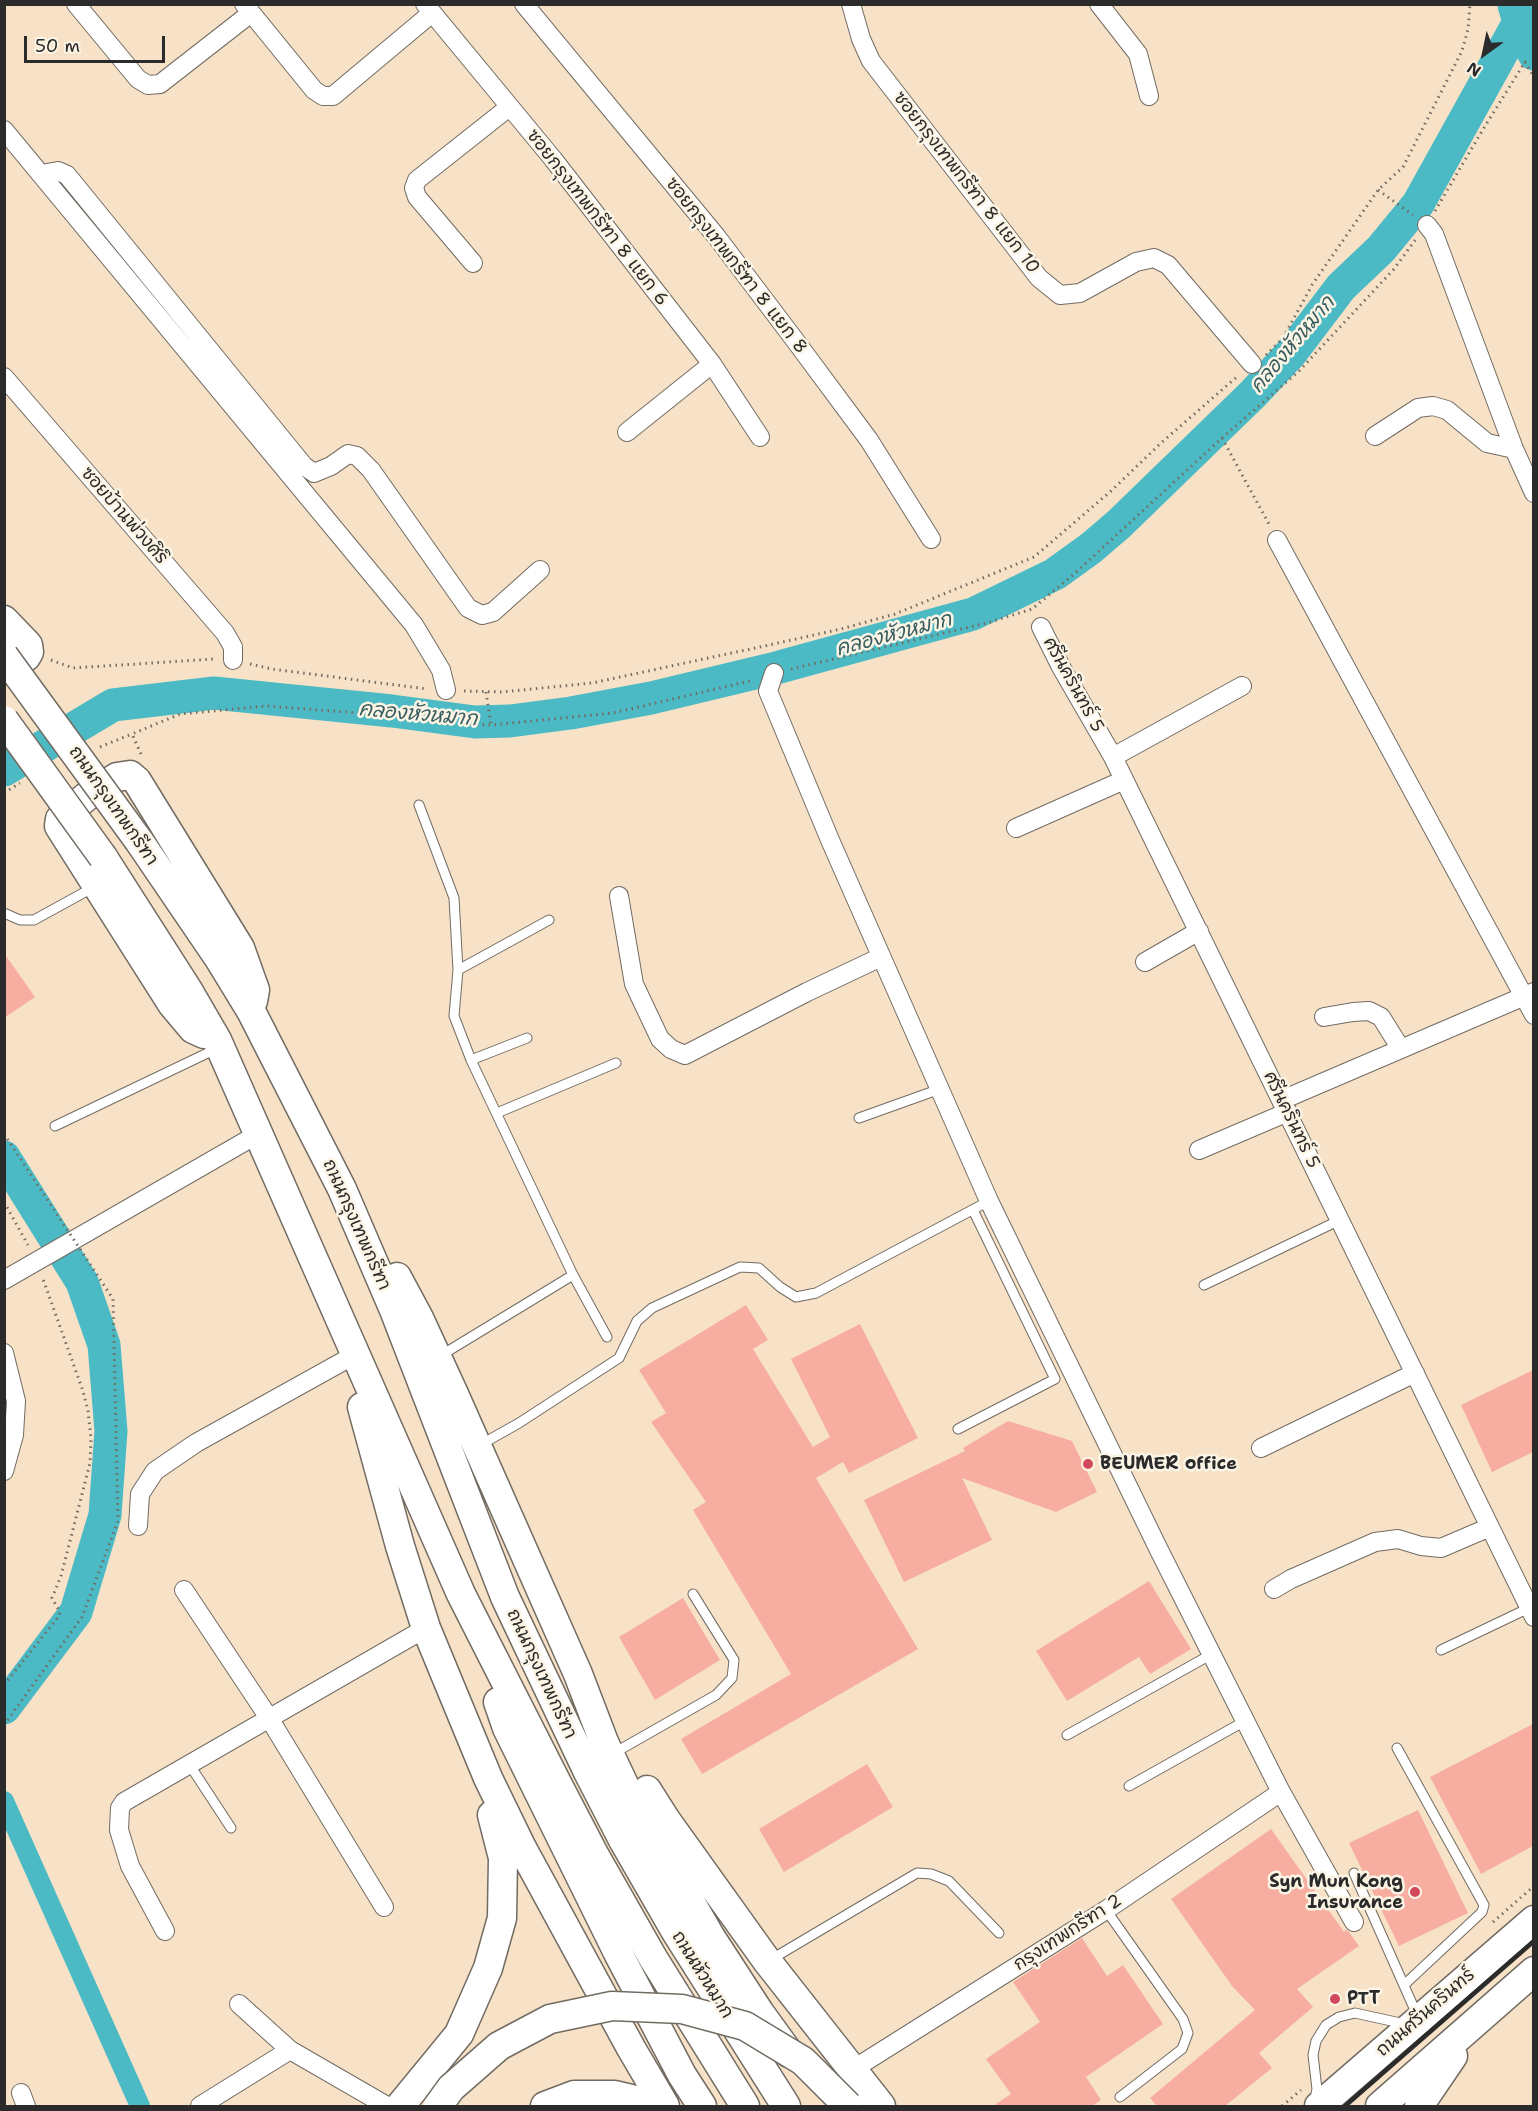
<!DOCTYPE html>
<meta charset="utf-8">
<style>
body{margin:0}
#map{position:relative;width:1538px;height:2111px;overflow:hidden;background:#f7e2c8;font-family:"Shantell Sans",sans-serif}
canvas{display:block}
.frame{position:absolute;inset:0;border:6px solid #2b2b2b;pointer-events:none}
.north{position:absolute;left:1454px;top:24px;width:60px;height:60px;-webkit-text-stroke:4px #fcf5e5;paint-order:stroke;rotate:213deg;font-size:16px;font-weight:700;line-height:24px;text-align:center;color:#2b2b2b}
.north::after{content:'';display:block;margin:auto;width:21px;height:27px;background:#2b2b2b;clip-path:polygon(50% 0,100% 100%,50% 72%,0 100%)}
.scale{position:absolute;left:24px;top:36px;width:141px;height:27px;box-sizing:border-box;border:3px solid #2b2b2b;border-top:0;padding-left:8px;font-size:18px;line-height:21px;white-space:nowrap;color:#2b2b2b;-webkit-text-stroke:4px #fcf5e5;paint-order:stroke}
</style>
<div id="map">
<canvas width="1538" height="2111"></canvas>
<div class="frame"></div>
<div class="north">N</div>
<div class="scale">50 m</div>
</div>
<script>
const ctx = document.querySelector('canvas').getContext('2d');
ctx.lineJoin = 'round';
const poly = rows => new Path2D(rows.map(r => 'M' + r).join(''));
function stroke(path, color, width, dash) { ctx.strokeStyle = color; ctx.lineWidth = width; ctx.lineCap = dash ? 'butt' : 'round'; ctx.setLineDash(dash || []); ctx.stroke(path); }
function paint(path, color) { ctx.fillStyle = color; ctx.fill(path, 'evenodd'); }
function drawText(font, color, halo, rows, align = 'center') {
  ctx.font = font + ' "Shantell Sans","Playpen Sans Thai",sans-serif'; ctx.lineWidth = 5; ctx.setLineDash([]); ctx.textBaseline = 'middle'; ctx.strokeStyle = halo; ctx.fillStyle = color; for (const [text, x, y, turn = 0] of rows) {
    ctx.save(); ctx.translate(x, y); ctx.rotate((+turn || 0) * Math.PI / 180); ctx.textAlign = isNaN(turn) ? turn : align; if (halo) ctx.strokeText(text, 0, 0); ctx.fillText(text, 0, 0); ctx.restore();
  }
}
const canal = poly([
 [4,1801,140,2106]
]);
const river = poly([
 [1514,5,1519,22,1534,54],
 [4,770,113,705,214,693,392,711,475,722,510,721,571,713,651,698,776,668,973,614,1055,574,1091,548,1119,524,1253,394,1291,353,1341,287,1381,249,1418,204,1519,22],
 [4,1157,82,1282,104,1345,111,1431,105,1515,76,1612,4,1708]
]);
const building = poly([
 [4,953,35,997,4,1018],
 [746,1305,768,1340,753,1349,813,1447,830,1437,791,1359,860,1324,918,1438,849,1473,843,1462,816,1478,918,1649,702,1774,681,1739,791,1674,693,1510,706,1502,651,1422,666,1413,639,1370],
 [1533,1370,1533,1452,1492,1472,1461,1405],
 [1008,1421,1072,1441,1097,1492,1056,1512,962,1478,992,1540,904,1582,864,1500,965,1451,963,1448],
 [1149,1581,1191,1649,1150,1674,1139,1657,1067,1701,1036,1651],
 [683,1598,720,1660,655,1700,619,1637],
 [1533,1724,1533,1846,1481,1874,1430,1777],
 [867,1764,893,1807,784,1872,759,1829],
 [1418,1810,1468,1913,1399,1946,1349,1843],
 [1271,1829,1344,1932,1346,1930,1349,1932,1359,1946,1297,1989,1313,2007,1259,2053,1272,2068,1225,2106,1157,2106,1150,2098,1255,2010,1232,1986,1171,1899],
 [1082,1938,1107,1976,1123,1965,1163,2024,1086,2077,1101,2100,1092,2106,993,2106,1011,2094,986,2059,1040,2022,1013,1982]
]);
const path = poly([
 [1378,190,1413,215],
 [1435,211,1482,131,1525,62,1534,77],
 [1266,355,1283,338,1312,285,1378,190,1403,167,1462,51,1468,29,1470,4],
 [1222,438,1270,526],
 [51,660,73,668,214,659],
 [250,664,272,669,427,689],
 [791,669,987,623,1032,609,1074,574,1222,438,1299,371,1394,269,1416,239],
 [464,691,502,692,592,683,769,645,841,629,895,614,1034,557,1111,491,1161,443,1239,375],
 [486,692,491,725],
 [100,747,132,734],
 [141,754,132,734,180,714,266,706,400,716,445,724,491,725,613,713,754,680],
 [4,793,20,783],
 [4,1202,28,1245],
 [4,1685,59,1616,60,1612,52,1598,61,1576,90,1463,91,1439,88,1411,83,1391,43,1279],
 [1493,1922,1534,1886],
 [1282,2106,1301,2090]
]);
const lane = poly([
 [419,805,454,898,458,970,454,1016,471,1060,573,1275,607,1337],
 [4,913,20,920,34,920,94,887],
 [458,970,549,920],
 [471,1060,527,1038],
 [497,1113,616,1063],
 [859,1118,940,1089],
 [55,1126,218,1048],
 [1204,1285,1340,1220],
 [440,1356,573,1275],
 [958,1429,1055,1379,973,1210],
 [480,1445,519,1423,619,1358,637,1321,652,1308,740,1267,759,1268,780,1287,796,1297,816,1293,989,1201],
 [1441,1650,1529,1608],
 [1067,1735,1212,1654],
 [1397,1748,1484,1905,1482,1912,1404,1985],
 [621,1749,716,1695,732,1678,734,1660,693,1594],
 [189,1764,231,1828],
 [1129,1786,1245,1721],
 [1354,1873,1418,2017],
 [1106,1910,1183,2019,1188,2033,1182,2049,1120,2097],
 [770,1960,917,1873,931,1874,949,1881,999,1933],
 [1315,2099,1317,2089,1313,2055,1316,2041,1326,2025,1339,2017,1355,2013,1405,2024]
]);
const street = poly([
 [76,4,138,79,148,85,160,84,251,13],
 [244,4,314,90,323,96,333,96,432,13],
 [425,4,553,159,712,364,760,437],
 [524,4,716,236,794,339,869,440,931,539],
 [851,4,861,39,871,61,1039,278,1060,295,1080,293,1136,262,1154,258,1168,265,1252,364],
 [1099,4,1138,54,1149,96],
 [4,130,414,625,441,670,446,690],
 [41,174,58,171,67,175,304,466,314,473,331,466,348,454,357,456,371,470,468,608,482,615,493,612,540,570],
 [1427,225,1434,234,1514,449,1534,493],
 [473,263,417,197,414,188,417,180,508,108],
 [4,377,225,633,233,647,233,660],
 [627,432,712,364],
 [1375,436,1418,408,1433,406,1447,410,1487,443,1514,449],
 [1277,540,1534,1015],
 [1041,627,1061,667,1113,757,1534,1617],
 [774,673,768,691,830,840,989,1201,1159,1550,1281,1792,1354,1922],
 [1113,757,1242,686],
 [1016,828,1124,780],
 [619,896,634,984,660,1039,671,1049,685,1055,807,992,881,957],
 [1145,962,1199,931],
 [1324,1017,1353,1012,1369,1011,1381,1017,1401,1049],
 [1282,1100,1534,992],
 [1199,1150,1288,1112],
 [4,1280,258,1134],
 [4,1353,16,1401,14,1435,4,1471],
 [1261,1448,1415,1373],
 [138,1526,140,1494,155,1471,196,1443,349,1358],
 [1274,1589,1291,1579,1375,1542,1398,1539,1421,1546,1441,1548,1490,1527],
 [184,1590,269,1718,384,1907],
 [165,1931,130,1866,119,1830,120,1808,124,1802,426,1628],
 [239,2004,290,2050,387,2106],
 [852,2070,1106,1910,1281,1792],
 [21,2093,26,2106],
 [200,2106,290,2050]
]);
const primary = poly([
 [4,620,28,645,29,652,26,657,4,670],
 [139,841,218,957,251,1011,342,1189,394,1310,505,1597,588,1772,623,1840,676,1932,786,2106],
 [103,857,188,990,217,1040,461,1594,557,1783,595,1856,653,1958,745,2106],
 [204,1034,193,1029,172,1004,59,826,60,819,65,814,86,797,117,777,130,775,137,781,240,948,255,990,253,1001],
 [397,1277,419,1318,454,1394,578,1674,604,1742,627,1791,710,1936,760,2013,789,2053],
 [362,1407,400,1546,426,1628,488,1778,522,1848,631,2048,665,2106],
 [498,1702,507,1728,618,1953,682,2075,702,2106],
 [647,1790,666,1820,767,1961,881,2106],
 [400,2106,459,2034,488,1968,502,1918,503,1858,492,1815],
 [545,2106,574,2095,615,2095,661,2106],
 [1319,2106,1534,1920],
 [1380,2106,1534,1971],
 [1419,2106,1453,2056]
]);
const rail = poly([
 [1345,2106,1534,1941]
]);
const pathBridge = poly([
 [4,1134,113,1299,118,1521,82,1617,4,1725]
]);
const primaryBridge = poly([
 [4,656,139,841],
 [4,720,103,857],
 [438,2106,451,2088,499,2046,550,2019,612,2006,682,2009,745,2026,803,2061,848,2106]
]);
const markers = [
 [1088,1464,6,"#d1495b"],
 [1415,1892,6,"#d1495b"],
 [1335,1999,6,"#d1495b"]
];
const streetNames = [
 ["ซอยกรุงเทพกรีฑา 8 แยก 10",966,183,52],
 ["ซอยกรุงเทพกรีฑา 8 แยก 6",597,218,52],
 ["ซอยกรุงเทพกรีฑา 8 แยก 8",736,266,52],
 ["ซอยบ้านพ่วงศิริ",124,516,49],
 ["ศรีนครินทร์ 5",1073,685,61],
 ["ถนนกรุงเทพกรีฑา",113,806,55],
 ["ศรีนครินทร์ 5",1291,1120,64],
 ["ถนนกรุงเทพกรีฑา",356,1225,66],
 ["ถนนกรุงเทพกรีฑา",541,1674,65],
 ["กรุงเทพกรีฑา 2",1068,1933,-33],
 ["ถนนหัวหมาก",702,1975,58],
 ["ถนนศรีนครินทร์",1426,2013,-41]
];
const poiNames = [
 ["BEUMER office",1100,1464],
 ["Syn Mun Kong",1403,1882,"right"],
 ["Insurance",1403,1903,"right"],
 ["PTT",1347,1999]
];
const waterNames = [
 ["คลองหัวหมาก",1293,345,-50],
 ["คลองหัวหมาก",894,635,-15],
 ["คลองหัวหมาก",418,715,5]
];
stroke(canal, '#4cbac4', 20);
stroke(river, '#4cbac4', 33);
paint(building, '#f7aea1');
stroke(lane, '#726b62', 11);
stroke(street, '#726b62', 20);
stroke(primary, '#726b62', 31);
stroke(path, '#726b62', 3, [1.5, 4.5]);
stroke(lane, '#fff', 9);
stroke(street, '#fff', 18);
stroke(primary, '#fff', 28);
stroke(rail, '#2b2b2b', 4.5);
stroke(primaryBridge, '#726b62', 31, []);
stroke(pathBridge, '#726b62', 3, [1.5, 4.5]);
stroke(primaryBridge, '#fff', 28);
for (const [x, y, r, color] of markers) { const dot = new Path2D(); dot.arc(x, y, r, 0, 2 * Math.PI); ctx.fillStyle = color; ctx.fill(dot); stroke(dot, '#fcf5e5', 2); }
drawText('18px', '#2b2b2b', '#fcf5e5', streetNames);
drawText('bold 18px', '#2b2b2b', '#fcf5e5', poiNames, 'left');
drawText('italic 20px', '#375d61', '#fcf5e5', waterNames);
</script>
